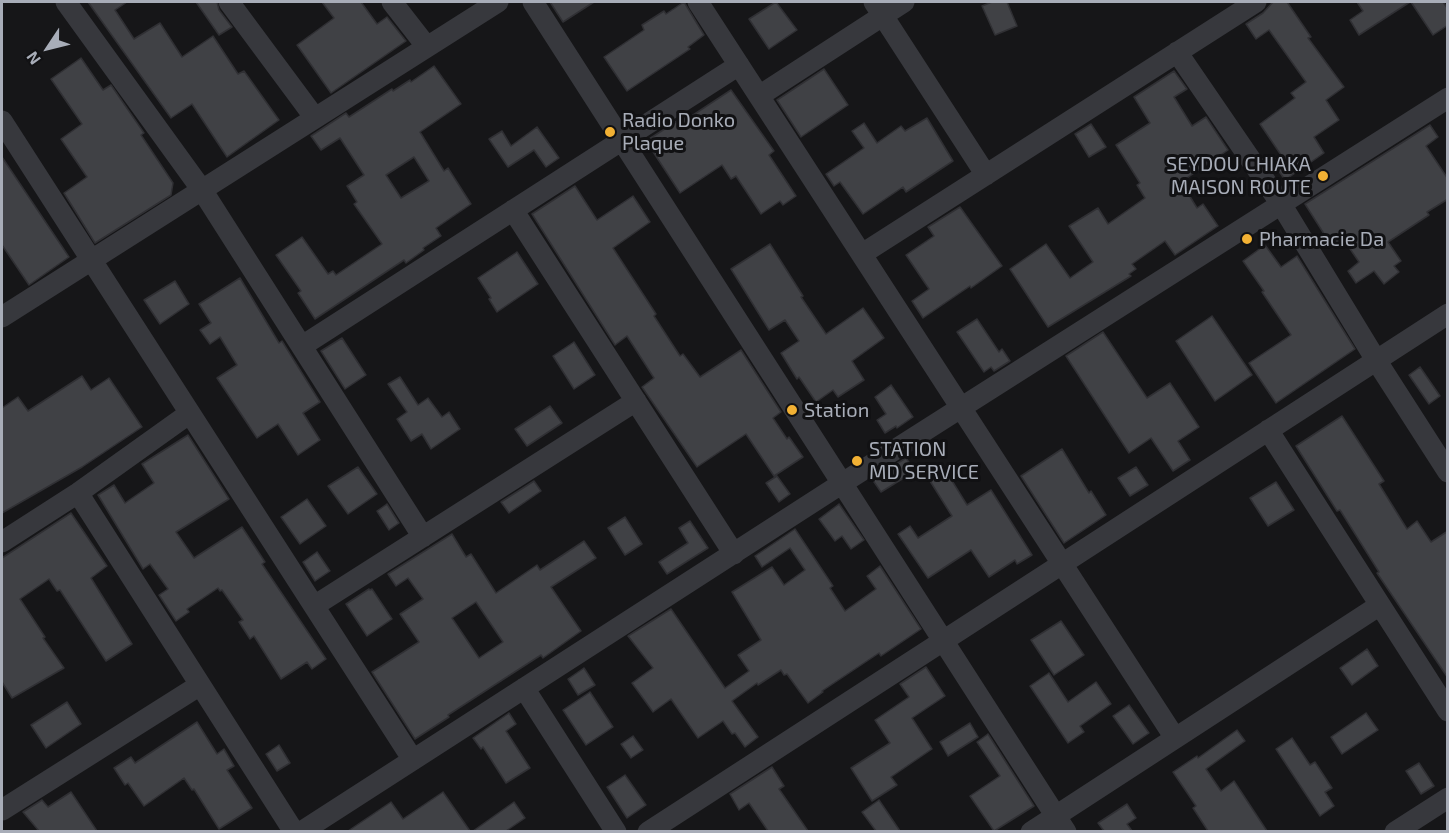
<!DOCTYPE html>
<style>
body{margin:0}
#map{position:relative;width:1449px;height:833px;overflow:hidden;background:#161618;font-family:"Exo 2",sans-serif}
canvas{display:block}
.frame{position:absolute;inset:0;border:3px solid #a8adb8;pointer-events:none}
.north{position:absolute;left:18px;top:18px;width:60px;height:60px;-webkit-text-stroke:4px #111113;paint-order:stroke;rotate:235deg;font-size:16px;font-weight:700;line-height:24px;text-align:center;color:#a8adb8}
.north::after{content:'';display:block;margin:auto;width:21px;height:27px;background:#a8adb8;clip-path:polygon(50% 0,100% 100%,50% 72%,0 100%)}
</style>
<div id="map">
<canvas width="1449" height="833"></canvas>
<div class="frame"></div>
<div class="north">N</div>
</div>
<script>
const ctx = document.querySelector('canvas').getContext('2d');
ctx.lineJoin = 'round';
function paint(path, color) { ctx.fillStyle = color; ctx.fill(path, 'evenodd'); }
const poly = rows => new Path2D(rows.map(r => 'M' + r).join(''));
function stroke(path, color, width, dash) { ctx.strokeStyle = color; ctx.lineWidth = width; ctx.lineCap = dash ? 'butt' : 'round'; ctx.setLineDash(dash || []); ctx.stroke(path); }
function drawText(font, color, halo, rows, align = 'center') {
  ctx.font = font + ' "Exo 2",sans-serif'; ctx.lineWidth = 6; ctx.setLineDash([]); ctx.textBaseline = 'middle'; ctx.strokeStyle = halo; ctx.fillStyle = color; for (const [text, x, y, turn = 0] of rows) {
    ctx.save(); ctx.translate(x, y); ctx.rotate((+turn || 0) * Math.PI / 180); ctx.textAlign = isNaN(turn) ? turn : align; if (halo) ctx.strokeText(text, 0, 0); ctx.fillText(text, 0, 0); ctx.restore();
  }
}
const building = poly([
 [88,2,127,2,115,10,134,39,160,23,182,57,213,36,238,74,244,71,279,120,227,157,192,104,171,118,88,2],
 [196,2,217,2,219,10,232,27,219,35,196,2],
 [322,2,361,2,377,24,387,17,406,41,331,93,297,45,334,18,322,2],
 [550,2,594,2,563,22,550,2],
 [684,2,704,35,688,47,690,49,627,91,604,57,644,30,642,25,664,11,666,14,684,2],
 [776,2,797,30,769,49,749,19,776,2],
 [992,2,1007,2,1017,26,995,35,982,6,992,2],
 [1273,2,1287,2,1311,37,1308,38,1344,87,1326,100,1339,120,1314,137,1324,153,1285,180,1272,161,1281,155,1260,124,1295,98,1291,93,1306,82,1269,30,1256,39,1246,24,1263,13,1273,2],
 [1357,2,1410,2,1359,35,1350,20,1363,11,1357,2],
 [1411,2,1443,2,1448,9,1448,25,1433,35,1411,2],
 [81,58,103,90,111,85,144,133,141,135,173,183,171,195,95,243,64,193,87,177,61,139,82,124,51,79,81,58],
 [434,66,461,104,420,132,444,171,448,168,471,204,436,228,441,236,423,248,424,250,406,263,404,260,315,319,298,293,301,291,276,255,302,237,328,274,333,271,336,275,382,244,354,204,357,202,347,186,364,175,340,138,321,150,311,136,346,113,349,117,392,89,393,91,410,80,411,82,434,66],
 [414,157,429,181,401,198,386,175,414,157],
 [824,69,848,105,801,137,777,100,824,69],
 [1174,71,1187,89,1174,97,1192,126,1206,117,1228,150,1181,182,1197,208,1203,204,1218,226,1175,255,1165,241,1132,264,1136,269,1129,274,1131,276,1048,327,1010,269,1046,244,1070,278,1093,262,1069,226,1098,208,1108,224,1145,198,1137,185,1140,183,1116,145,1150,123,1134,97,1174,71],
 [731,90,774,151,769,155,796,196,783,205,780,201,761,214,736,176,731,179,722,165,680,193,646,141,688,114,690,117,731,90],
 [927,118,953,161,906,192,903,187,863,214,840,182,834,186,826,174,864,148,852,131,864,123,877,143,901,126,905,131,927,118],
 [1091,124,1106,147,1089,157,1075,134,1091,124],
 [1430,125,1438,137,1426,146,1448,179,1448,199,1427,212,1429,215,1388,242,1401,261,1394,266,1399,272,1384,284,1374,271,1356,283,1348,271,1359,262,1344,240,1333,248,1305,204,1430,125],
 [537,127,559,158,546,167,534,150,508,167,489,139,502,131,511,146,537,127],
 [2,157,69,257,29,285,2,245,2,157],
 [575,186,597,220,633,196,650,222,613,248,656,314,654,316,680,356,683,354,700,377,741,350,781,412,773,418,787,439,789,437,803,457,774,476,746,434,697,467,642,387,654,378,627,336,615,345,532,214,575,186],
 [960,207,1002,266,971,288,970,286,923,318,912,301,929,289,906,255,934,236,928,227,960,207],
 [770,244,803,296,801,297,826,334,863,308,884,338,852,361,864,380,838,397,833,390,816,402,799,377,797,379,781,353,799,341,785,320,769,330,731,269,770,244],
 [1265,245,1281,267,1297,256,1355,349,1276,403,1249,363,1291,335,1262,292,1264,291,1243,261,1265,245],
 [517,252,538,284,497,312,489,299,491,298,478,278,517,252],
 [240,278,279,343,282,341,320,402,303,413,320,440,298,455,278,424,257,438,217,378,237,365,220,337,210,344,200,330,211,323,199,304,240,278],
 [175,281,189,304,160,324,144,300,175,281],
 [1212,316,1252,375,1215,401,1176,341,1212,316],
 [977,319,999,352,1002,349,1010,361,994,371,991,367,984,372,957,332,977,319],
 [1103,332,1147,398,1170,383,1199,427,1178,441,1190,460,1173,471,1151,438,1129,453,1066,356,1103,332],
 [342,338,366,375,345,389,321,351,342,338],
 [574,342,595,375,574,389,553,356,574,342],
 [1420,367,1440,396,1429,404,1409,375,1420,367],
 [82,376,91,390,109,378,142,427,82,467,2,513,2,408,18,397,28,411,82,376],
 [400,377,418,405,428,398,442,417,449,412,460,429,431,449,422,434,411,441,397,419,407,412,388,384,400,377],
 [891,385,913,417,897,428,896,426,885,433,877,420,886,414,875,397,891,385],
 [550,406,562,423,527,446,515,429,550,406],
 [1342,416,1384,481,1379,484,1407,529,1417,521,1431,542,1448,531,1448,678,1377,573,1379,572,1340,510,1337,511,1296,446,1342,416],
 [188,435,229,499,176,532,194,558,242,527,265,562,262,564,326,659,312,669,307,662,281,679,254,636,250,639,239,622,243,620,222,590,220,591,218,588,187,609,189,612,176,621,159,595,168,589,150,564,143,569,98,495,114,485,125,503,154,483,142,464,188,435],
 [1062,449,1089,493,1091,491,1106,515,1064,543,1021,476,1062,449],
 [906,458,915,471,881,492,872,479,906,458],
 [358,467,377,494,348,514,328,486,358,467],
 [1136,467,1148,485,1130,496,1118,478,1136,467],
 [946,471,967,505,991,490,1032,555,1017,564,1015,560,989,577,971,550,928,578,898,534,910,526,918,538,952,516,930,481,946,471],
 [777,476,790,494,779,502,766,483,777,476],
 [534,481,541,491,509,513,501,502,534,481],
 [1276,482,1294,510,1268,526,1250,498,1276,482],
 [307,499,326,526,300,544,281,517,307,499],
 [387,504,399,523,389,530,377,511,387,504],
 [839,504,864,540,851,549,842,536,835,541,819,519,839,504],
 [71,513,107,566,91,578,132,644,106,661,60,590,57,591,49,579,20,599,45,637,43,638,64,668,12,698,2,682,2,558,71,513],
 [625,517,642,544,625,555,608,528,625,517],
 [690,521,708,548,667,574,659,562,688,543,679,528,690,521],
 [795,529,833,586,830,588,845,611,876,589,867,576,880,566,921,629,881,656,879,653,822,691,823,692,808,703,787,674,784,675,781,670,758,685,757,683,732,701,758,737,745,747,735,733,732,734,723,721,698,738,671,699,653,712,632,683,653,668,628,636,671,609,725,688,749,671,738,655,761,640,732,592,772,567,784,585,805,570,790,548,762,567,755,556,795,529],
 [452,534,466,557,471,554,496,593,537,565,540,570,584,541,596,558,551,587,581,631,543,658,541,655,448,715,449,717,415,739,372,672,419,642,400,614,423,599,408,578,396,586,388,574,452,534],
 [476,602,503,642,479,658,452,618,476,602],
 [317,552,330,571,315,581,303,562,317,552],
 [369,589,370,590,372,589,392,619,367,636,346,604,369,589],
 [1061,621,1084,655,1054,675,1031,640,1061,621],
 [1367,649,1378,666,1352,685,1340,668,1367,649],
 [926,667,945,696,912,718,932,749,891,777,897,785,872,801,851,768,890,743,875,720,909,697,900,684,926,667],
 [584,668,595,685,578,695,568,679,584,668],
 [1049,673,1068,702,1096,682,1111,704,1080,726,1084,732,1068,743,1030,686,1049,673],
 [590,692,613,727,586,745,563,710,590,692],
 [67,702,81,724,46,748,31,725,67,702],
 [1129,705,1149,733,1133,744,1113,716,1129,705],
 [509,713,516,724,506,731,530,768,506,783,483,747,481,749,473,738,509,713],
 [1366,713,1378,730,1342,754,1331,737,1366,713],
 [197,722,217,754,224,749,234,766,227,770,252,808,219,829,194,789,192,790,184,778,144,806,128,783,125,785,114,768,131,757,135,763,197,722],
 [970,723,978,737,948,756,940,742,970,723],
 [1237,730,1245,741,1206,769,1221,791,1234,781,1267,831,1208,831,1193,808,1196,806,1173,772,1197,756,1198,758,1237,730],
 [988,734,1034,806,994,831,970,796,1000,776,977,742,988,734],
 [633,736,643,750,631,758,621,744,633,736],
 [1292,738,1310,765,1315,762,1332,788,1325,792,1334,806,1320,816,1276,749,1292,738],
 [279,745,290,763,277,771,266,754,279,745],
 [1419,763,1434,786,1421,794,1406,771,1419,763],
 [772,767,784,786,779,789,808,831,768,831,749,803,739,810,730,794,772,767],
 [625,775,646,805,627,818,607,787,625,775],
 [71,792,97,831,39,831,23,812,42,800,48,807,71,792],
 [443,792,470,831,348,831,391,802,403,819,443,792],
 [879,800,900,831,876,831,862,812,879,800],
 [514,802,525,818,506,831,473,831,514,802],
 [1127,804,1136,818,1127,824,1132,831,1104,831,1098,823,1127,804]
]);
const minor = poly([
 [66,2,202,190,423,537],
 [229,2,315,118],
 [392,2,427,47],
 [533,2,1066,832],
 [698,2,1175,738],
 [874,2,986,175],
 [1177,52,1281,204,1376,360,1448,472],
 [759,96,904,2],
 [2,121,413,760],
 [513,210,734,554],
 [862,254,1256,2],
 [2,317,498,2],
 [302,346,739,65],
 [1268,430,1448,711],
 [78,493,294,832],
 [2,542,78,493,190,413],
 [314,606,636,401],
 [524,688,616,832],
 [2,810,200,685],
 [301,832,841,484,1448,98],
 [648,832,1448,314],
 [1031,832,1380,605],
 [1395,832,1448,798]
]);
const markers = [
 [610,132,6,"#f2b134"],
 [1323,176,6,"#f2b134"],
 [1247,239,6,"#f2b134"],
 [792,410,6,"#f2b134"],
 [857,461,6,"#f2b134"]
];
const poiNames = [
 ["Radio Donko",622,120],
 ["Plaque",622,143],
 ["SEYDOU CHIAKA",1311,164,"right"],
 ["MAISON ROUTE",1311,187,"right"],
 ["Pharmacie Da",1259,239],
 ["Station",804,410],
 ["STATION",869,449],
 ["MD SERVICE",869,472]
];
paint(building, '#404145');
stroke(building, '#303034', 1.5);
stroke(minor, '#37383d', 21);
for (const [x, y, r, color] of markers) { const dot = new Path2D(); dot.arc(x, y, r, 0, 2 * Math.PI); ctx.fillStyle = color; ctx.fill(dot); stroke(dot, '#111113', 2); }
drawText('20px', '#a8adb8', '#111113', poiNames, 'left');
</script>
